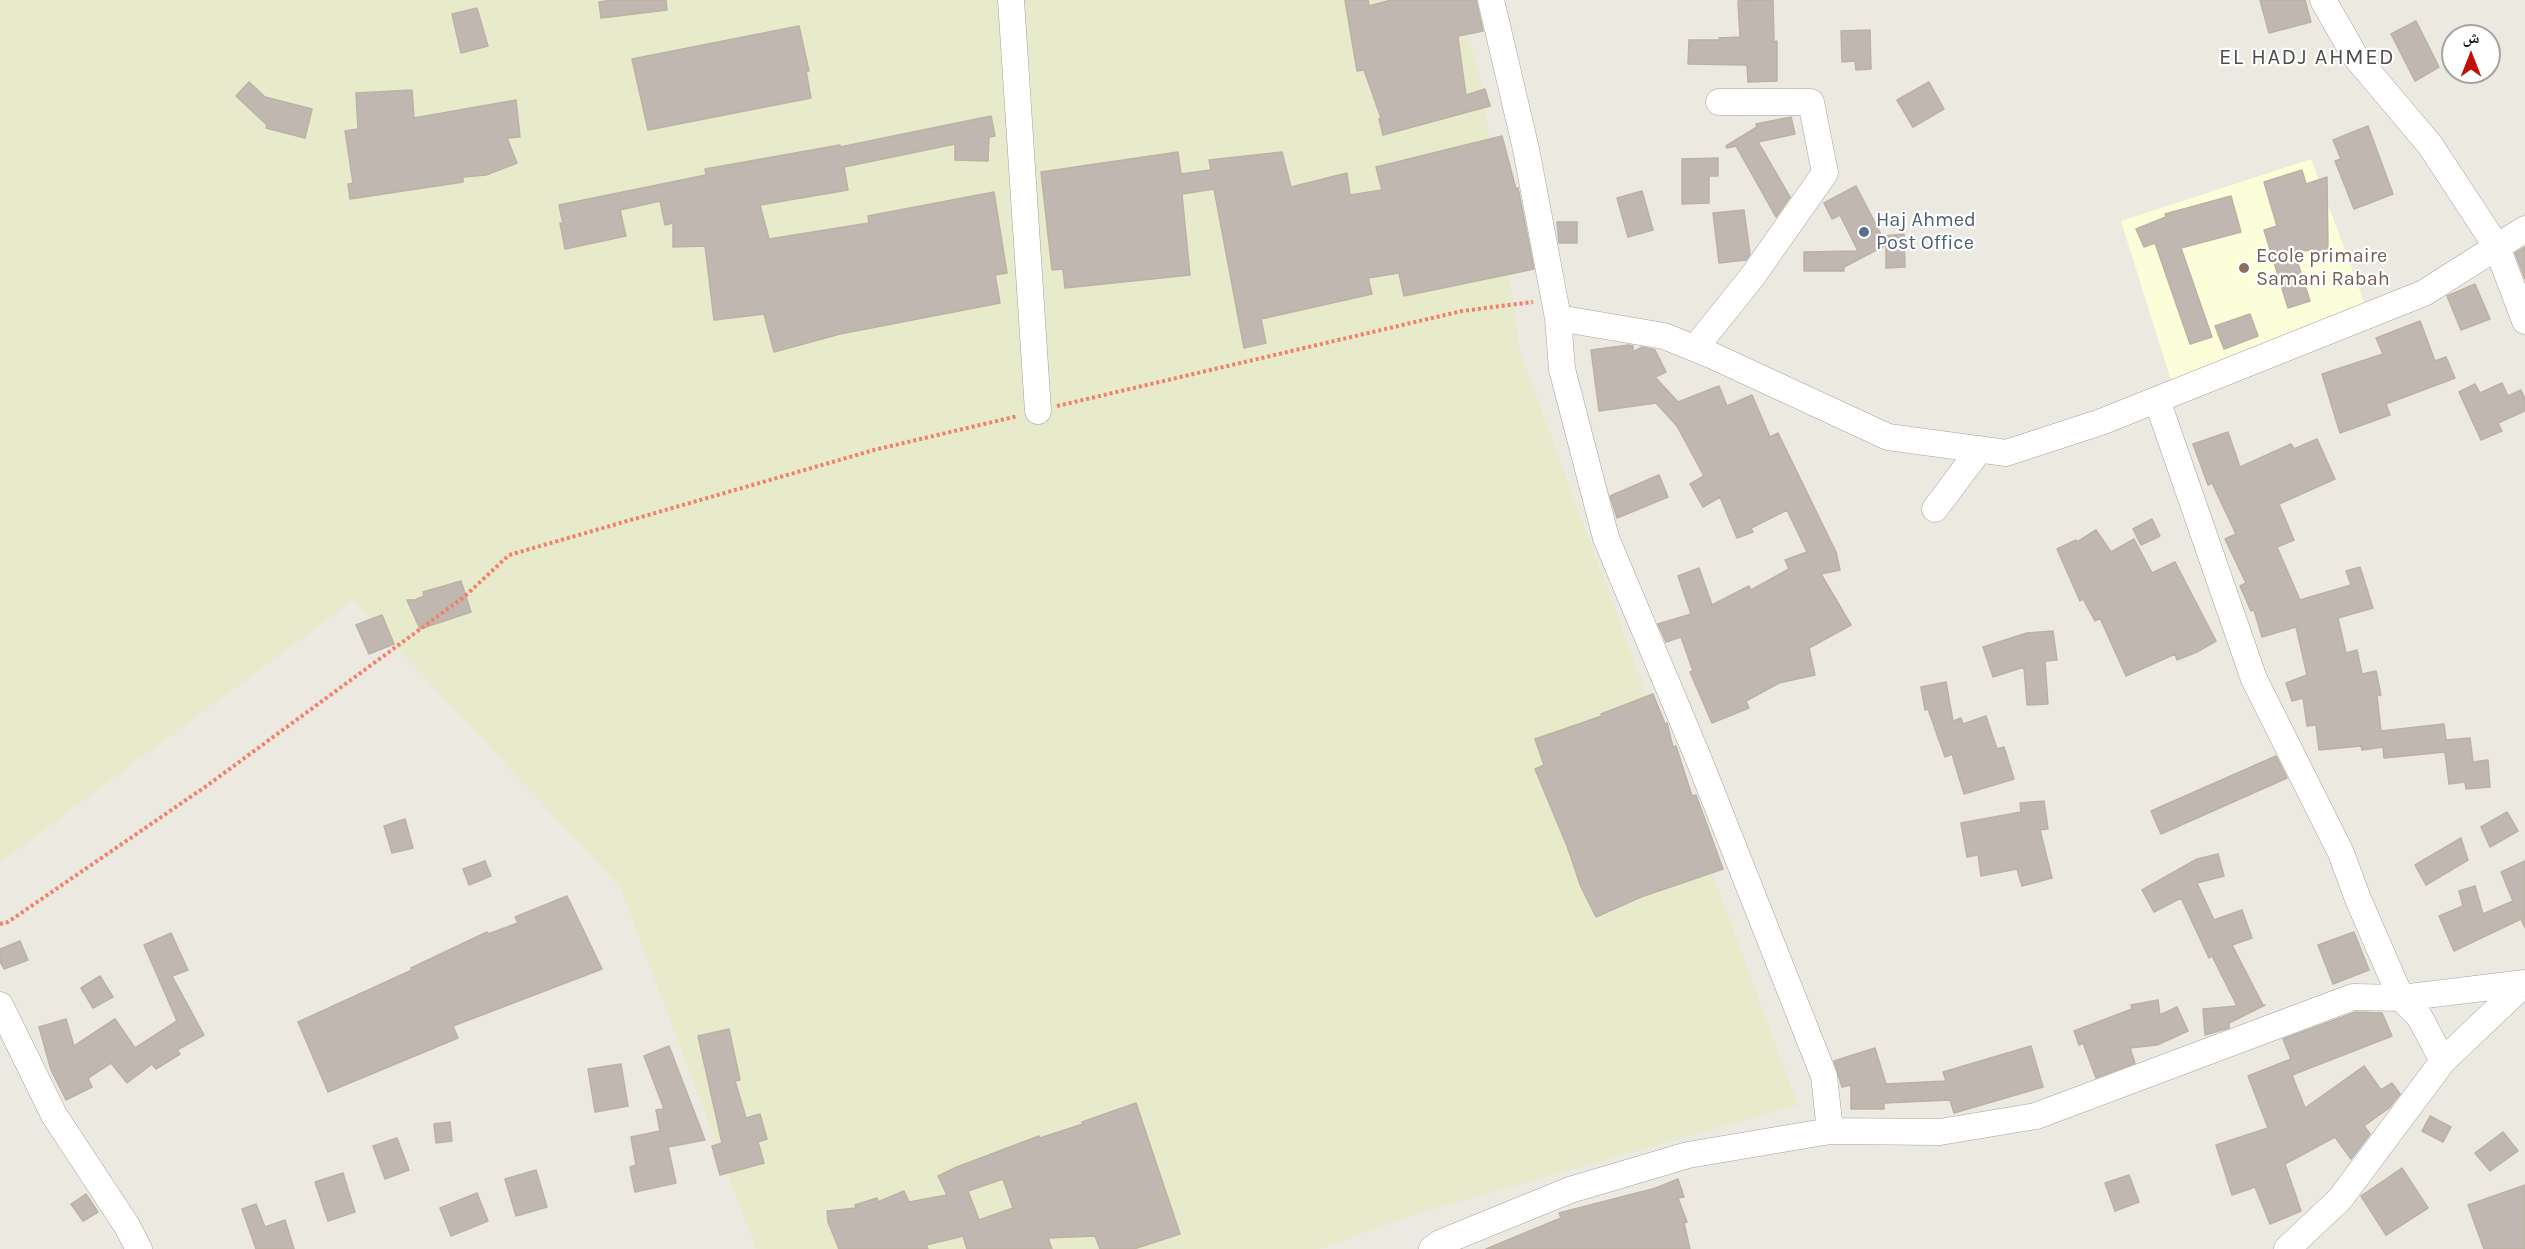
<!DOCTYPE html>
<meta charset="utf-8">
<style>
body{margin:0}
#map{position:relative;width:2525px;height:1249px;overflow:hidden;background:#ece9e0;font-family:Karla,"Noto Naskh Arabic",sans-serif}
canvas{display:block}
.north{position:absolute;left:2441px;top:24px;width:60px;height:60px;box-sizing:border-box;background:#fff;border:2px solid #a4a4a4;border-radius:50%;rotate:0deg;font-size:16px;font-weight:700;line-height:24px;text-align:center;color:#1b1b1b}
.north::after{content:'';display:block;margin:auto;width:21px;height:27px;background:#bf1107;clip-path:polygon(50% 0,100% 100%,50% 72%,0 100%)}
</style>
<div id="map">
<canvas width="2525" height="1249"></canvas>
<div class="north">ش</div>
</div>
<script>
const ctx = document.querySelector('canvas').getContext('2d');
ctx.lineJoin = 'round';
function paint(path, color) { ctx.fillStyle = color; ctx.fill(path, 'evenodd'); }
const poly = rows => new Path2D(rows.map(r => 'M' + r).join(''));
function stroke(path, color, width, dash) { ctx.strokeStyle = color; ctx.lineWidth = width; ctx.lineCap = dash ? 'butt' : 'round'; ctx.setLineDash(dash || []); ctx.stroke(path); }
function drawText(font, color, halo, rows, align = 'center') {
  ctx.font = font + ' Karla,sans-serif'; ctx.lineWidth = 4.5; ctx.setLineDash([]); ctx.textBaseline = 'middle'; ctx.strokeStyle = halo; ctx.fillStyle = color; for (const [text, x, y, turn = 0] of rows) {
    ctx.save(); ctx.translate(x, y); ctx.rotate((+turn || 0) * Math.PI / 180); ctx.textAlign = isNaN(turn) ? turn : align; if (halo) ctx.strokeText(text, 0, 0); ctx.fillText(text, 0, 0); ctx.restore();
  }
}
const education = poly([
 [2311,159,2369,315,2175,393,2121,221]
]);
const farmland = poly([
 [0,0,1459,0,1482,87,1520,352,1798,1105,1423,1212,1319,1249,756,1249,620,887,353,600,0,863]
]);
const building = poly([
 [613,0,666,0,667,10,601,18,599,2,613,0],
 [1345,0,1368,0,1369,6,1391,0,1476,0,1483,31,1458,36,1459,45,1466,95,1485,89,1490,106,1383,135,1379,119,1381,118,1364,70,1357,71,1345,0],
 [1773,0,1774,42,1777,41,1777,81,1748,82,1747,65,1688,64,1689,40,1720,40,1719,38,1740,37,1738,1,1773,0],
 [2260,0,2305,0,2311,22,2269,33,2260,0],
 [477,8,488,46,461,53,452,14,477,8],
 [2416,21,2439,67,2415,81,2391,34,2416,21],
 [799,26,809,71,806,71,811,98,648,130,632,59,799,26],
 [1870,30,1871,69,1856,70,1855,61,1842,62,1841,31,1870,30],
 [249,82,265,97,312,109,305,138,266,128,267,125,236,96,249,82],
 [1929,82,1944,109,1913,127,1897,100,1929,82],
 [412,90,414,118,516,100,520,137,507,138,517,163,486,175,463,177,463,182,350,199,348,184,353,183,345,131,358,129,356,93,412,90],
 [991,116,995,136,989,137,988,161,955,160,955,144,844,167,848,190,760,205,769,239,869,223,868,216,994,192,1007,273,995,275,1000,303,840,334,774,352,764,314,714,320,705,246,673,247,673,223,665,225,660,201,620,210,626,236,565,249,560,223,563,224,559,205,706,175,705,169,840,145,840,147,991,116],
 [1791,117,1795,134,1758,142,1790,197,1776,217,1736,146,1727,148,1726,146,1757,127,1756,124,1791,117],
 [2368,126,2393,194,2354,209,2335,161,2341,159,2333,140,2368,126],
 [1502,136,1516,189,1518,188,1534,269,1404,296,1399,273,1368,278,1372,294,1261,319,1266,343,1244,348,1214,189,1182,194,1190,275,1065,288,1063,269,1052,270,1041,172,1178,152,1181,174,1211,170,1209,160,1282,152,1291,187,1347,173,1350,195,1382,190,1376,167,1502,136],
 [1718,158,1718,176,1709,176,1709,203,1682,204,1682,159,1718,158],
 [2302,170,2306,184,2327,177,2328,250,2294,251,2310,301,2288,308,2264,230,2277,226,2264,182,2302,170],
 [1856,186,1885,242,1885,236,1904,234,1905,267,1886,268,1886,245,1844,267,1844,271,1804,271,1804,252,1858,251,1840,215,1832,219,1824,203,1856,186],
 [1642,191,1653,230,1628,237,1617,198,1642,191],
 [2231,196,2241,232,2181,248,2212,337,2190,344,2155,243,2144,247,2136,229,2166,217,2165,214,2231,196],
 [1744,210,1750,254,1746,260,1719,263,1713,213,1744,210],
 [1557,222,1577,222,1577,243,1559,243,1557,222],
 [2525,247,2525,279,2515,253,2525,247],
 [2475,284,2490,319,2461,330,2447,296,2475,284],
 [2250,314,2258,336,2224,349,2215,326,2250,314],
 [2420,321,2435,361,2446,357,2455,378,2386,404,2390,415,2340,433,2322,374,2383,354,2376,338,2420,321],
 [1629,345,1633,346,1633,352,1642,347,1655,350,1666,372,1655,377,1678,402,1719,386,1727,406,1752,395,1770,437,1778,433,1836,552,1840,570,1821,574,1851,625,1809,648,1815,675,1779,683,1746,701,1749,708,1712,723,1690,672,1693,671,1681,637,1666,642,1658,624,1691,614,1678,576,1699,568,1712,605,1749,586,1751,590,1789,569,1785,560,1807,552,1787,510,1751,528,1753,532,1737,538,1720,497,1703,507,1690,484,1704,476,1677,426,1656,403,1599,411,1591,350,1629,345],
 [2502,383,2508,396,2521,390,2525,399,2525,411,2498,423,2502,431,2481,440,2459,392,2475,384,2480,393,2502,383],
 [2228,432,2240,467,2291,444,2294,449,2317,439,2335,479,2279,504,2294,540,2277,547,2300,600,2351,585,2346,571,2360,567,2373,608,2338,618,2346,653,2357,650,2362,674,2376,671,2381,695,2377,696,2381,731,2444,724,2446,740,2470,738,2473,762,2488,760,2490,787,2466,789,2465,782,2449,784,2445,752,2384,758,2383,747,2362,750,2361,746,2319,750,2316,725,2307,726,2303,698,2292,701,2286,683,2307,675,2296,627,2262,637,2254,610,2251,611,2240,586,2246,583,2225,539,2236,534,2212,483,2208,485,2193,444,2228,432],
 [1659,475,1668,497,1617,518,1610,496,1659,475],
 [2152,519,2160,536,2141,545,2133,529,2152,519],
 [2096,530,2111,552,2134,539,2152,573,2175,562,2216,641,2197,652,2177,660,2175,654,2126,676,2100,618,2095,621,2083,599,2080,601,2057,549,2076,540,2077,542,2096,530],
 [461,581,471,612,420,629,407,600,415,600,424,596,423,592,461,581],
 [382,615,394,644,369,654,356,625,382,615],
 [2053,631,2057,660,2045,661,2048,704,2027,705,2024,667,1993,677,1983,647,2027,633,2053,631],
 [1946,682,1953,721,1961,718,1963,724,1986,716,1997,749,2004,747,2014,779,1964,794,1952,754,1945,757,1928,709,1925,710,1921,687,1946,682],
 [1653,694,1665,724,1667,723,1673,747,1676,746,1692,796,1696,795,1723,869,1641,897,1596,917,1581,887,1567,846,1535,769,1544,765,1535,739,1602,716,1601,714,1653,694],
 [2276,756,2287,778,2161,834,2151,811,2276,756],
 [2044,801,2048,829,2040,830,2052,878,2022,886,2017,869,1981,876,1978,855,1967,857,1961,823,2021,812,2020,803,2044,801],
 [2507,812,2518,831,2490,847,2481,827,2507,812],
 [405,819,413,848,392,853,384,826,405,819],
 [2461,838,2468,860,2426,885,2415,865,2461,838],
 [2218,854,2224,876,2197,883,2214,920,2242,910,2252,938,2232,945,2263,1005,2265,1005,2229,1023,2229,1028,2205,1035,2203,1009,2237,1006,2212,956,2209,958,2181,898,2154,912,2142,890,2197,859,2218,854],
 [485,861,491,876,469,885,463,869,485,861],
 [2525,861,2525,928,2521,919,2454,951,2439,916,2463,906,2459,891,2475,886,2483,914,2513,901,2501,872,2525,861],
 [567,896,602,969,453,1026,458,1038,328,1092,298,1022,412,970,411,968,487,932,488,934,518,923,515,917,567,896],
 [2354,932,2369,970,2333,984,2318,945,2354,932],
 [171,933,188,970,172,976,204,1035,177,1050,180,1054,156,1069,152,1064,127,1083,111,1063,88,1078,92,1087,66,1100,51,1070,39,1027,66,1019,74,1046,115,1019,135,1048,177,1021,144,945,171,933],
 [20,941,28,960,4,969,0,961,0,949,20,941],
 [100,976,113,997,93,1008,81,988,100,976],
 [2158,1000,2160,1015,2177,1007,2188,1031,2157,1045,2130,1048,2135,1063,2096,1078,2083,1043,2079,1045,2074,1031,2132,1009,2131,1005,2158,1000],
 [2356,1012,2382,1013,2392,1036,2292,1075,2305,1108,2364,1066,2381,1090,2392,1083,2400,1094,2389,1108,2364,1126,2370,1134,2351,1159,2335,1137,2285,1164,2301,1211,2270,1224,2255,1187,2232,1195,2216,1145,2268,1128,2248,1076,2291,1059,2283,1039,2356,1012],
 [729,1029,740,1080,735,1081,746,1118,760,1114,767,1139,758,1142,764,1163,720,1175,712,1146,722,1143,698,1036,729,1029],
 [669,1046,705,1140,668,1147,676,1183,635,1192,630,1167,636,1165,631,1137,660,1131,656,1110,664,1109,644,1056,669,1046],
 [2031,1046,2043,1087,1954,1113,1950,1100,1884,1103,1884,1109,1851,1109,1851,1085,1842,1087,1834,1061,1875,1048,1886,1084,1946,1081,1943,1072,2031,1046],
 [621,1064,628,1106,595,1112,588,1069,621,1064],
 [1136,1103,1180,1234,1134,1249,1100,1249,1095,1236,1048,1238,1052,1249,967,1249,963,1236,926,1245,928,1249,839,1249,828,1222,827,1211,856,1208,855,1205,877,1198,878,1202,904,1191,909,1202,947,1195,938,1176,957,1167,1039,1136,1040,1138,1083,1124,1082,1122,1136,1103],
 [1003,1179,1013,1208,979,1220,968,1191,1003,1179],
 [2430,1116,2451,1127,2443,1142,2422,1131,2430,1116],
 [450,1122,452,1141,436,1143,434,1124,450,1122],
 [2503,1132,2518,1151,2490,1171,2475,1153,2503,1132],
 [397,1138,409,1170,385,1179,373,1146,397,1138],
 [2402,1168,2428,1208,2386,1235,2361,1196,2402,1168],
 [536,1170,547,1207,516,1216,505,1179,536,1170],
 [343,1173,355,1212,328,1221,315,1182,343,1173],
 [2129,1175,2139,1202,2115,1211,2105,1183,2129,1175],
 [1678,1179,1684,1197,1678,1198,1687,1222,1684,1223,1690,1249,1486,1249,1561,1218,1559,1213,1656,1188,1678,1179],
 [2525,1185,2525,1249,2484,1249,2468,1205,2525,1185],
 [477,1193,488,1221,451,1236,440,1208,477,1193],
 [86,1194,98,1212,83,1221,71,1204,86,1194],
 [256,1204,265,1227,285,1220,294,1249,256,1249,242,1209,256,1204]
]);
const path = poly([
 [1057,406,1462,311,1533,302],
 [0,924,8,922,205,787,464,597,509,555,874,450,1018,416]
]);
const minor = poly([
 [1011,0,1038,411],
 [1491,0,1526,149,1558,318,1562,369,1606,538,1699,760,1824,1076,1830,1131],
 [2323,0,2355,56,2430,145,2497,247,2525,321],
 [1558,318,1664,336,1711,355,1888,437,2006,453,2101,422,2424,293,2525,229],
 [1695,348,1752,277,1825,173,1811,102,1719,102],
 [2157,400,2254,679,2341,853,2358,899,2401,998,2525,983],
 [1935,509,1980,449],
 [0,1005,54,1115,127,1226,139,1249],
 [1432,1249,1440,1243,1570,1190,1688,1155,1830,1131,1940,1132,2036,1116,2353,997,2401,998,2419,1016,2443,1061],
 [2287,1249,2340,1199,2443,1061,2525,983]
]);
const markers = [
 [1864,232,6,"#5c6f8a"],
 [2244,268,6,"#8d6e63"]
];
const serviceNames = [
 ["Haj Ahmed",1876,220],
 ["Post Office",1876,243]
];
const educationNames = [
 ["Ecole primaire",2256,256],
 ["Samani Rabah",2256,279]
];
const quarterNames = [
 ["EL HADJ AHMED",2307,58]
];
paint(education, '#fbfed8');
paint(farmland, '#e7ebcc');
paint(building, '#c0b8b0');
stroke(building, '#bdb0a4', 1.5);
stroke(minor, '#a2a2a2', 27);
stroke(path, '#f47f69', 4, [3, 3]);
stroke(minor, '#fff', 26);
for (const [x, y, r, color] of markers) { const dot = new Path2D(); dot.arc(x, y, r, 0, 2 * Math.PI); ctx.fillStyle = color; ctx.fill(dot); stroke(dot, '#fff', 2); }
drawText('20px', '#4e5e75', '#fff', serviceNames, 'left');
drawText('20px', '#785e54', '#fff', educationNames, 'left');
ctx.letterSpacing = '1.5px';
drawText('22px', '#4e4e4e', '#fff', quarterNames);
ctx.letterSpacing = '0px';
</script>
